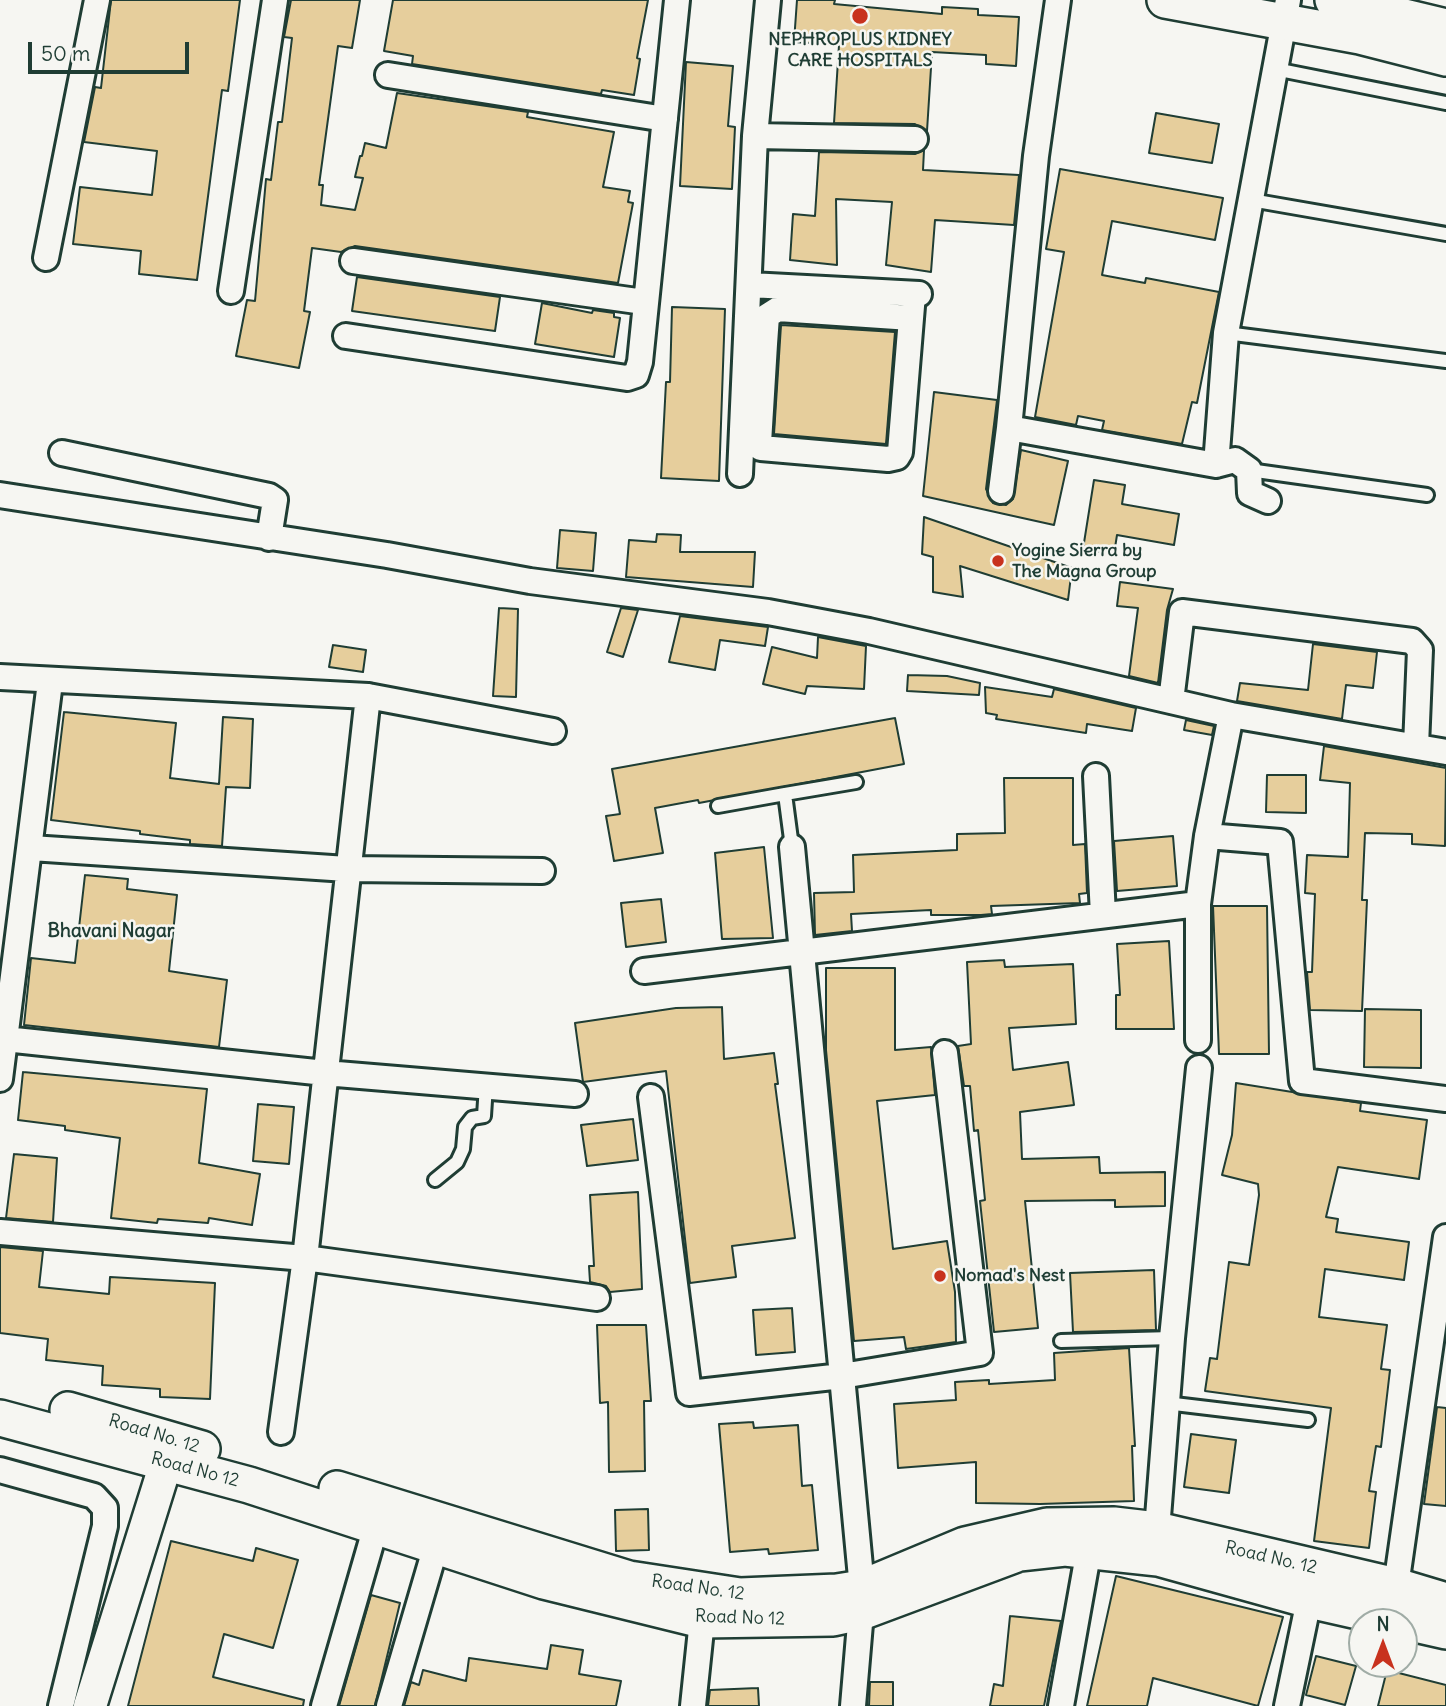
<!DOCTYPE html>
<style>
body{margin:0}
#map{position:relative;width:1446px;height:1706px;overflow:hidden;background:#f6f6f2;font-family:Delius,sans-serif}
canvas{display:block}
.north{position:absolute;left:1348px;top:1608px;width:70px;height:70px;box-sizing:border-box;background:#f6f6f2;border:2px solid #a0aca6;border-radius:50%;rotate:0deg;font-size:19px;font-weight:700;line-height:28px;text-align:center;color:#1f3d34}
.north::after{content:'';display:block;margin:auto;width:24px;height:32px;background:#c8321e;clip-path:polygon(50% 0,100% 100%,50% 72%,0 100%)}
.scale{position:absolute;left:28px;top:42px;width:161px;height:32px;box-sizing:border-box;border:4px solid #1f3d34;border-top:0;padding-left:9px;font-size:21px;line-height:24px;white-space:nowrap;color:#1f3d34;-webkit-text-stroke:5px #f6f6f2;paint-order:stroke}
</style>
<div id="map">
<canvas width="1446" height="1706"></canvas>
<div class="north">N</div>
<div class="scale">50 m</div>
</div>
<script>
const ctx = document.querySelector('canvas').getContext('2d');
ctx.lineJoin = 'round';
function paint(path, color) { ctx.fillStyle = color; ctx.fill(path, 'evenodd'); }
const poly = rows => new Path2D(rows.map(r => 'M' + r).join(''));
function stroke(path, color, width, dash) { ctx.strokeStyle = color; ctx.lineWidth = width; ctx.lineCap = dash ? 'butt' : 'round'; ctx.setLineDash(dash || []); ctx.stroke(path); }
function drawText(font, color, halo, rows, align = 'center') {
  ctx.font = font + ' Delius,sans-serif'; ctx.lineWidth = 5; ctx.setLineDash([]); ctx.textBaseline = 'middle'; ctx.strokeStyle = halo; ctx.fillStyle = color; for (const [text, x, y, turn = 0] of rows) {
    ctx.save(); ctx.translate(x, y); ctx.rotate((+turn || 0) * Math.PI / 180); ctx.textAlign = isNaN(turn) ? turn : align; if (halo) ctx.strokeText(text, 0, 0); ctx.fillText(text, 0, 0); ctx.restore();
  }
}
const building = poly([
 [111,0,240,0,228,91,222,90,197,280,139,274,141,251,73,244,80,187,152,195,157,151,84,142,95,87,101,88,111,0],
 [291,0,360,0,352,48,338,46,319,185,323,185,321,205,355,210,363,178,355,177,360,156,362,156,365,143,386,148,397,93,528,112,527,117,614,132,603,187,630,191,628,202,633,203,618,283,355,246,341,252,312,248,304,311,310,312,299,368,236,356,247,300,255,301,266,179,271,180,278,122,282,122,292,38,284,37,291,0],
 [393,0,648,0,637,58,640,59,634,95,602,90,601,94,412,64,413,56,384,51,393,0],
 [797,0,835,0,834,4,942,14,942,7,978,9,978,15,1019,17,1016,66,986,64,986,55,932,52,927,131,915,124,834,123,839,45,794,42,797,0],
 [686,62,733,66,728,126,735,127,732,189,680,186,686,62],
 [1156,113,1219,124,1212,163,1149,153,1156,113],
 [924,150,923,170,1019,175,1014,225,935,220,931,272,886,265,892,202,836,199,837,265,790,260,793,214,815,216,819,152,915,154,924,150],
 [1060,169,1223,198,1215,240,1112,221,1102,275,1145,283,1146,278,1219,292,1197,403,1192,402,1182,444,1102,430,1104,421,1078,416,1076,425,1035,417,1064,252,1046,249,1060,169],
 [357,277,500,297,495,331,352,311,357,277],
 [542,303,592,313,593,310,614,313,614,317,620,318,614,357,535,344,542,303],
 [672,307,725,309,719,481,661,478,666,382,670,382,672,307],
 [781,325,895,332,886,444,774,434,781,325],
 [934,392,997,400,986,489,993,503,1006,505,1013,499,1021,450,1068,461,1054,525,923,496,934,392],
 [1094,480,1125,485,1122,504,1179,514,1174,545,1117,535,1114,554,1083,549,1094,480],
 [924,517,1072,568,1068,600,960,566,963,597,933,592,933,557,922,554,924,517],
 [560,530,596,533,593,571,557,568,560,530],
 [657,534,681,535,680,552,755,552,753,587,626,577,629,540,656,542,657,534],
 [1120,582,1173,589,1167,610,1158,683,1129,676,1138,608,1117,606,1120,582],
 [499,608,518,609,516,697,493,696,499,608],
 [621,608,638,610,623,657,607,652,621,608],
 [680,616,768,627,765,646,720,640,715,670,669,662,680,616],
 [818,637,866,646,864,689,807,686,805,694,763,684,772,647,817,658,818,637],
 [1313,644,1377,652,1373,688,1346,685,1342,719,1237,701,1240,683,1308,690,1313,644],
 [333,645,366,650,363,672,329,667,333,645],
 [908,675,947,676,980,683,979,695,907,691,908,675],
 [985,687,1052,697,1054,689,1136,708,1132,731,1087,724,1086,733,996,719,997,715,986,713,985,687],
 [64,712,176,723,170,778,219,784,223,717,253,719,250,788,226,787,222,846,190,844,190,840,140,834,140,831,51,820,64,712],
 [895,718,904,764,699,803,698,800,655,808,663,853,614,861,606,816,620,814,612,769,895,718],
 [1186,720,1214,726,1212,735,1184,730,1186,720],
 [1324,746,1446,768,1445,846,1412,844,1412,834,1365,833,1362,900,1367,900,1362,1011,1310,1010,1307,972,1312,972,1315,894,1305,893,1307,855,1348,857,1350,783,1320,780,1324,746],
 [1267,775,1306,775,1306,813,1266,812,1267,775],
 [1004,778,1073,778,1073,845,1085,844,1087,893,1079,894,1080,903,991,906,992,914,981,915,931,915,931,910,851,914,852,931,815,935,814,893,854,892,853,855,957,850,957,834,1005,833,1004,778],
 [1173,836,1177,886,1117,891,1114,841,1173,836],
 [764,847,773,938,722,939,715,853,764,847],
 [85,875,128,879,127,889,177,895,169,971,227,980,219,1047,24,1025,31,958,75,963,85,875],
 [661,899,666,942,626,947,621,903,661,899],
 [1213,906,1267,906,1269,1054,1219,1054,1213,906],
 [1169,941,1174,1029,1116,1029,1116,995,1120,995,1117,944,1169,941],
 [1004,960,1005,967,1073,964,1076,1024,1009,1028,1013,1070,1068,1062,1074,1105,1020,1112,1022,1159,1099,1157,1100,1173,1165,1172,1165,1206,1115,1207,1115,1200,1025,1201,1038,1328,994,1332,980,1201,985,1200,978,1130,974,1131,970,1086,964,1086,958,1046,971,1044,967,962,1004,960],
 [826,968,895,968,895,1050,931,1047,935,1095,877,1101,893,1249,947,1241,955,1292,956,1342,906,1349,904,1337,854,1341,826,1050,826,968],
 [722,1007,724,1059,774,1053,778,1084,775,1084,795,1238,732,1246,736,1277,690,1283,666,1071,583,1082,575,1023,676,1008,722,1007],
 [1365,1009,1421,1010,1421,1068,1364,1067,1365,1009],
 [23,1072,207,1089,199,1163,260,1174,252,1225,209,1218,208,1223,158,1219,157,1223,111,1218,120,1138,65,1130,65,1126,18,1120,23,1072],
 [1236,1083,1361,1103,1360,1111,1427,1120,1419,1179,1338,1167,1326,1217,1338,1219,1336,1232,1409,1242,1404,1280,1325,1269,1319,1317,1387,1325,1381,1369,1390,1370,1381,1447,1376,1446,1369,1491,1376,1492,1369,1548,1314,1541,1331,1408,1205,1391,1210,1358,1217,1359,1229,1262,1249,1265,1259,1195,1258,1184,1222,1175,1232,1135,1236,1083],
 [258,1104,294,1107,289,1164,253,1161,258,1104],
 [633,1119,638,1160,587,1166,581,1125,633,1119],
 [14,1154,57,1158,53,1222,6,1218,14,1154],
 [638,1192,642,1289,610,1292,606,1286,590,1282,589,1266,594,1266,590,1195,638,1192],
 [0,1247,43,1251,39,1287,109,1294,110,1277,215,1283,210,1399,160,1397,160,1389,102,1385,103,1366,46,1360,48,1339,0,1333,0,1247],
 [1154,1270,1156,1330,1073,1332,1070,1273,1154,1270],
 [792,1308,795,1352,756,1355,753,1310,792,1308],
 [597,1325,646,1325,651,1401,644,1401,645,1471,609,1472,608,1402,600,1403,597,1325],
 [1129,1348,1135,1446,1132,1446,1134,1501,1040,1504,976,1503,976,1462,898,1468,894,1404,956,1400,955,1382,989,1380,989,1384,1055,1380,1054,1353,1129,1348],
 [1437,1407,1446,1408,1446,1506,1424,1504,1437,1407],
 [753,1422,754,1428,798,1425,802,1486,812,1485,818,1550,769,1554,768,1549,730,1552,719,1424,753,1422],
 [1191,1434,1236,1440,1229,1493,1184,1487,1191,1434],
 [648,1509,649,1550,616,1551,615,1510,648,1509],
 [171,1541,253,1561,256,1548,298,1560,273,1648,224,1634,213,1677,304,1700,303,1706,128,1706,171,1541],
 [1116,1576,1283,1617,1258,1706,1153,1678,1147,1706,1087,1706,1116,1576],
 [371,1595,400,1603,375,1706,339,1706,371,1595],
 [1010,1616,1061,1621,1044,1706,990,1706,994,1684,1003,1686,1010,1616],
 [551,1645,583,1650,579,1674,621,1681,616,1706,404,1706,411,1682,419,1685,423,1670,466,1681,469,1658,547,1669,551,1645],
 [1316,1656,1356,1666,1345,1705,1306,1695,1316,1656],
 [1387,1670,1446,1685,1446,1706,1378,1706,1387,1670],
 [870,1682,893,1682,893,1706,869,1706,870,1682],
 [758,1688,759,1706,708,1706,710,1690,758,1688]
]);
const service = poly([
 [1275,69,1446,103],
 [1251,200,1446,234],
 [1226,333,1446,361],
 [1249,470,1427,495],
 [718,806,785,794],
 [792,847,785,794,856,782],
 [435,1180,457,1162,463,1149,465,1127,472,1118,484,1116,486,1085],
 [1061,1341,1172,1338],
 [1166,1403,1308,1420]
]);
const minor = poly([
 [1058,0,1036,156,1009,428,1216,465,1226,333,1288,0],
 [388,75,665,119],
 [755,136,915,139],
 [46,258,97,0],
 [353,261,644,302],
 [750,285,919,294],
 [231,291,275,0],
 [346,336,627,378,636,375,640,362,677,0],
 [747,343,765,344,759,443,761,448,888,459,897,457,900,452,913,294],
 [765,344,767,316,778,309,911,318],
 [62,453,269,496,275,500,269,538],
 [1216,465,1235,460,1249,470,1250,493,1268,501],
 [740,474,755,136,768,0],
 [1001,491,1009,428],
 [0,495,387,555,530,581,768,612,869,631,1231,715],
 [0,677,368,696,553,731],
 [1171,701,1182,612,1412,641,1420,650,1416,746],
 [1096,776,1103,915],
 [1207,836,1280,842,1302,1081,1446,1099],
 [792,847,862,1588],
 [31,848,347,869,542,871],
 [644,971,1198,904],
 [5,1039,325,1073,575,1094],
 [1198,1040,1198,904,1207,836,1231,715,1446,752],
 [0,1079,50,682],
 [651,1097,689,1393,842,1376,980,1353,945,1053],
 [0,1232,305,1258,597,1298],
 [281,1432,305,1258,368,696],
 [0,1470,94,1496,105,1508,105,1526,61,1706],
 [1157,1530,1172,1338,1199,1068],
 [1394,1600,1446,1237],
 [324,1706,376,1526],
 [389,1706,436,1546],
 [693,1706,702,1620],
 [853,1706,861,1612],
 [1061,1706,1089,1549],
 [1287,1706,1309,1600]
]);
const tertiary = poly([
 [90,1706,166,1463]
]);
const secondary = poly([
 [1165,0,1360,36,1446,58],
 [1333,0,1446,27],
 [68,1410,202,1449],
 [0,1418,249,1485,544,1581,702,1620,833,1618,861,1612,1019,1553,1065,1548,1158,1558,1309,1600,1446,1631],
 [337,1489,629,1579,740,1596,837,1592,862,1588,965,1545,1047,1526,1114,1525,1157,1530,1396,1586,1446,1601]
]);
const markers = [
 [860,16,9,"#c8321e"],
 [998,561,7,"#c8321e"],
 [940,1276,7,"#c8321e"]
];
const poiNames = [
 ["NEPHROPLUS KIDNEY",860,40,"center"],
 ["CARE HOSPITALS",860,61,"center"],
 ["Yogine Sierra by",1012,551],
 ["The Magna Group",1012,572],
 ["Nomad's Nest",954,1276]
];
const streetNames = [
 ["Road No. 12",154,1434,17],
 ["Road No 12",195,1470,15],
 ["Road No. 12",1271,1558,13],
 ["Road No. 12",698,1588,8],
 ["Road No 12",740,1618,2]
];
const neighbourhoodNames = [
 ["Bhavani Nagar",111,932]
];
paint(building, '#e6ce9c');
stroke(building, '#1f3d34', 2);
stroke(service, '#1f3d34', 18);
stroke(minor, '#1f3d34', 30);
stroke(tertiary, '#1f3d34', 37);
stroke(secondary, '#1f3d34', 40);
stroke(service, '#f6f6f2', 12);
stroke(minor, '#f6f6f2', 24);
stroke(tertiary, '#f6f6f2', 32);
stroke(secondary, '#f6f6f2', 35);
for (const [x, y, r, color] of markers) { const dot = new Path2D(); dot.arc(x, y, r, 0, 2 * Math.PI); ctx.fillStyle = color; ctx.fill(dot); stroke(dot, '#f6f6f2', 2.5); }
drawText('bold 18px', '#1f3d34', '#f6f6f2', poiNames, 'left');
drawText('18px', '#1f3d34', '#f6f6f2', streetNames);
drawText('bold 19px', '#1f3d34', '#f6f6f2', neighbourhoodNames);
</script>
